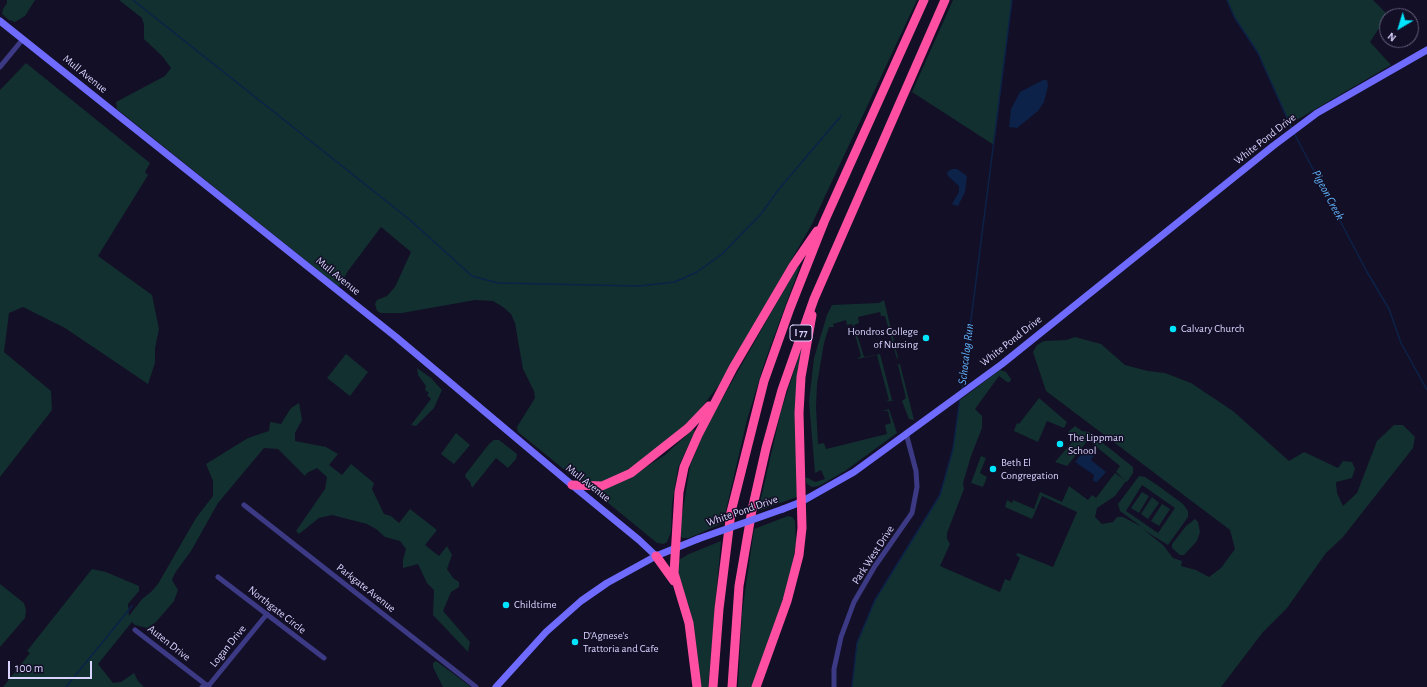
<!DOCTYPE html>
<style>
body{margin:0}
#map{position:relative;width:1427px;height:687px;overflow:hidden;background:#130f26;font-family:"Alegreya Sans",sans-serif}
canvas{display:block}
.north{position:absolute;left:1379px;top:8px;width:40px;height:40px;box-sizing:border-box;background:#130f26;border:1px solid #625e7d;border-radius:50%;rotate:218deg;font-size:11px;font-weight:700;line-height:16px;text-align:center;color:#d9d4ff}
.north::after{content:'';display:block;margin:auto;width:14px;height:18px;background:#00e5ff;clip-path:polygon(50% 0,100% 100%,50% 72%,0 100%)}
.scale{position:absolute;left:8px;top:661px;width:84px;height:18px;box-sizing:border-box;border:2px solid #d9d4ff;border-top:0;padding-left:5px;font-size:12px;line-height:14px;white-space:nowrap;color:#d9d4ff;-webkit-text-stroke:3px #130f26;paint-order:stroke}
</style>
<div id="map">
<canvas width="1427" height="687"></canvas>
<div class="north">N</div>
<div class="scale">100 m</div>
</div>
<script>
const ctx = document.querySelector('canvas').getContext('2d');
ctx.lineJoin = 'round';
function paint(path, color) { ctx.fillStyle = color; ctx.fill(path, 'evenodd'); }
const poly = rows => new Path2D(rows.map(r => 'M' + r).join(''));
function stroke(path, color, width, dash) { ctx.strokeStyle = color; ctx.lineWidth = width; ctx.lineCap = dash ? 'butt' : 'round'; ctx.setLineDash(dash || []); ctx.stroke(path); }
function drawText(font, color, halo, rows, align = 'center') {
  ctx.font = font + ' "Alegreya Sans",sans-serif'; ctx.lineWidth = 3; ctx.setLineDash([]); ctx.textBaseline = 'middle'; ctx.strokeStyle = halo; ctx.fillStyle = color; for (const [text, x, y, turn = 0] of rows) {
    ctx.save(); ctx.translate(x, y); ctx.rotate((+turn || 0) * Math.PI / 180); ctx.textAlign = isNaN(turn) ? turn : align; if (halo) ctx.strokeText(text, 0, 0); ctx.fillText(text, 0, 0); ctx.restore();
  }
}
const green = poly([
 [7,0,35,0,25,16,15,22,9,20,2,14,3,9,7,3],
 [119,0,917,0,812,224,719,385,691,421,642,462,599,485,587,484,572,476,518,432,517,427,535,398,534,391,523,369,515,323,511,314,503,307,493,301,475,300,402,313,381,313,377,311,375,304,377,300,387,296,395,287,411,252,381,227,348,271,339,287,117,109,116,102,165,76,171,68,162,56,144,39,144,25,142,18],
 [953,0,1012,0,994,145,912,92],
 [1227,0,1373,0,1388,15,1370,42,1391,65,1290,124,1258,53,1235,18],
 [26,63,150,163,145,172,148,175,98,256,152,295,159,329,155,348,155,363,148,384,65,328,23,307,9,313,4,352,51,391,52,410,0,477,0,90],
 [800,266,764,364,747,420,723,523,689,538,682,538,679,534,690,466,705,429,796,269],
 [884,300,898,358,897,359,885,316,881,316,880,312,858,317,859,323,854,325,864,357,880,354,892,400,895,400,885,402,889,400,877,355,857,359,861,356,852,324,847,325,846,320,833,324,834,327,829,327,824,343,817,384,816,407,818,444,824,443,826,449,887,434,885,425,891,423,888,411,883,411,889,409,897,433,845,471,819,486,812,487,807,484,805,478,808,478,815,482,825,479,821,470,815,473,809,402,814,358,827,315,832,305,879,303],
 [1075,337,1101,344,1125,365,1148,371,1165,373,1191,383,1233,411,1289,461,1304,452,1338,468,1343,461,1352,462,1355,469,1352,478,1336,482,1337,493,1343,506,1357,493,1377,441,1394,425,1403,425,1415,437,1413,448,1343,537,1326,553,1287,608,1263,632,1221,687,852,687,857,643,875,600,940,495,953,449,960,400,1000,370,1006,372,1011,379,1010,382,1007,382,999,376,975,409,982,416,982,428,971,456,963,483,964,489,947,533,947,539,950,544,940,566,1000,592,1005,579,1010,581,1020,558,1016,555,1018,553,1053,567,1077,512,1042,496,1032,519,1005,507,1007,500,1012,503,1013,500,1034,509,1040,492,1062,502,1069,486,1088,500,1092,495,1096,498,1115,473,1126,481,1115,496,1097,508,1095,517,1102,524,1113,522,1117,517,1123,517,1142,527,1120,511,1118,504,1139,476,1145,477,1160,487,1183,504,1188,511,1188,517,1168,545,1144,530,1163,545,1173,558,1182,561,1181,566,1196,570,1209,577,1221,568,1235,549,1230,530,1046,391,1033,352,1037,345,1044,341,1066,340],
 [1142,485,1175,508,1158,533,1126,511],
 [804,340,796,391,797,497,758,511,781,411],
 [346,354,368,372,350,396,327,378],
 [900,364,914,420,909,419,902,401,906,398,898,365,893,366],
 [417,368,431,378,442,390,434,408,416,426,411,425,431,399,427,395,429,393,425,390,426,386,418,375],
 [1039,398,1067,422,1064,428,1047,421,1038,442,1014,431,1017,423,1019,424],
 [299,403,302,420,295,433,295,441,326,447,338,454,329,465,342,475,351,464,374,483,372,489,384,514,391,516,399,523,410,509,437,530,425,545,439,556,447,546,452,555,447,569,453,578,459,582,459,587,451,592,443,611,470,642,468,652,433,615,434,590,427,583,418,564,403,568,403,560,406,549,400,541,385,537,376,529,367,524,332,515,319,518,299,534,296,531,325,489,327,477,317,468,307,473,305,476,278,449,264,448,218,503,191,551,175,573,172,580,178,590,174,601,156,622,147,628,135,625,132,622,98,664,113,683,121,682,134,673,138,681,144,687,3,687,30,653,27,651,92,569,106,572,139,586,139,591,128,604,129,616,142,599,151,592,158,584,196,518,213,496,213,481,206,464,248,438,269,431,270,423,271,422,281,424,291,408],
 [1075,426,1082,431,1089,432,1133,467,1133,473,1127,482,1116,472,1120,466,1088,440,1067,466,1055,462,1073,441,1074,437,1068,432],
 [693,429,695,431,678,468,672,504,671,532,667,542,664,544,657,543,596,493,635,474,665,455],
 [456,433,470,445,454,464,441,454],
 [494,440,499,440,517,454,516,459,508,468,496,458,472,488,470,482,466,478,465,475,489,444],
 [981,456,986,458,980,473,987,477,983,487,971,483],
 [1142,492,1149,496,1139,513,1131,508],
 [1152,497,1159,503,1148,519,1141,514],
 [1162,504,1170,509,1159,526,1151,521],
 [788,516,792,517,795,521,796,543,789,582,752,687,738,687,742,613,754,529],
 [1195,519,1198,522,1200,532,1197,541,1184,555,1180,555,1172,548,1172,544,1186,526],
 [721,541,708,687,700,687,693,622,689,606,678,581,677,561,689,554],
 [0,584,24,603,26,610,25,618,0,647],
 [436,661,451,672,471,687,443,687,433,667,433,663]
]);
const water = poly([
 [1043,80,1047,80,1048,86,1044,102,1038,111,1017,128,1009,127,1011,109,1020,92],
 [952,169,957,169,967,176,965,192,958,206,952,204,959,192,959,186,948,176,947,172],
 [1087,447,1095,453,1091,460,1106,472,1097,482,1093,481,1094,475,1075,462]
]);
const stream = poly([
 [133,0,410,220,472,276,498,283,639,286,675,282,697,272,722,254,761,214,779,189,841,116],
 [1227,0,1235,18,1258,53,1292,129],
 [1294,133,1367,272,1389,309,1401,343,1427,390],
 [962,390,1012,0],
 [66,687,132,606],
 [852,687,857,643,875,600,940,495,953,449,960,398]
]);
const street = poly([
 [0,67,23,39],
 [244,505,476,687],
 [218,577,324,658],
 [135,630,209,687],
 [202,687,210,684,267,614],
 [834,687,834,669,841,637,854,602,875,566,912,513,917,487,916,471,906,433]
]);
const secondary = poly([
 [0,21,396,337,572,485,639,540,656,556],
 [783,509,801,502,854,472,1002,364,1273,146,1317,113,1427,50],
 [496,687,546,632,581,601,607,583,656,556,698,539]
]);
const highway = poly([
 [572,485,602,486,631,473,688,428,709,406],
 [656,556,674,581],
 [697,687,689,623,674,573,679,492,684,467,698,435,733,368,793,266,817,231],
 [713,687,719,609,731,512,764,381,790,308,824,222,924,0],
 [732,687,739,586,752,510,766,448,782,390,814,299,945,0],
 [756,687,787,601,799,555,802,528,799,413,801,377,812,315]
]);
const secondaryBridge = poly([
 [698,539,783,509]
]);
const markers = [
 [1173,329,4,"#00e5ff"],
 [926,338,4,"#00e5ff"],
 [1060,444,4,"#00e5ff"],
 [993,469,4,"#00e5ff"],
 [506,605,4,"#00e5ff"],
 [575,642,4,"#00e5ff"]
];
const shields = [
 [801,333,22]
];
const shieldNames = [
 ["I 77",801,333]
];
const streetNames = [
 ["Mull Avenue",85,74,39],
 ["White Pond Drive",1265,139,-38],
 ["Mull Avenue",338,276,39],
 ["White Pond Drive",1011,341,-38],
 ["Mull Avenue",588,483,38],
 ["White Pond Drive",742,511,-19],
 ["Park West Drive",873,555,-57],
 ["Parkgate Avenue",366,588,38],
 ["Northgate Circle",277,610,38],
 ["Auten Drive",169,643,38],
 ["Logan Drive",228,646,-51]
];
const poiNames = [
 ["Calvary Church",1181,329],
 ["Hondros College",918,332,"right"],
 ["of Nursing",918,345,"right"],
 ["The Lippman",1068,438],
 ["School",1068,451],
 ["Beth El",1001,463],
 ["Congregation",1001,476],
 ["Childtime",514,605],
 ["D'Agnese's",583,636],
 ["Trattoria and Cafe",583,649]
];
const waterNames = [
 ["Pigeon Creek",1328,195,62],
 ["Schocalog Run",966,354,-83]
];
paint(green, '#12302f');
paint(water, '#0c2248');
stroke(stream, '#0c2248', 1.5);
stroke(street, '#3d3a85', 5);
stroke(secondary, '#6f6bff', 7);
stroke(highway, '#ff4fa3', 9);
stroke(secondaryBridge, '#6f6bff', 7);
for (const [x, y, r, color] of markers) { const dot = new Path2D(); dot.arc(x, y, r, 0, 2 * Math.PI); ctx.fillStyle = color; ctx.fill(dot); stroke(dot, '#130f26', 1.5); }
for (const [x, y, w] of shields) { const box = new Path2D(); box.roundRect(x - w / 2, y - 8, w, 16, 3); ctx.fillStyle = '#130f26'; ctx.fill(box); stroke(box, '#d9d4ff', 1); }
drawText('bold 10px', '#d9d4ff', null, shieldNames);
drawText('11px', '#d9d4ff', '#130f26', streetNames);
drawText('11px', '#d9d4ff', '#130f26', poiNames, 'left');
drawText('italic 12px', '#62b6ff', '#130f26', waterNames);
</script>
